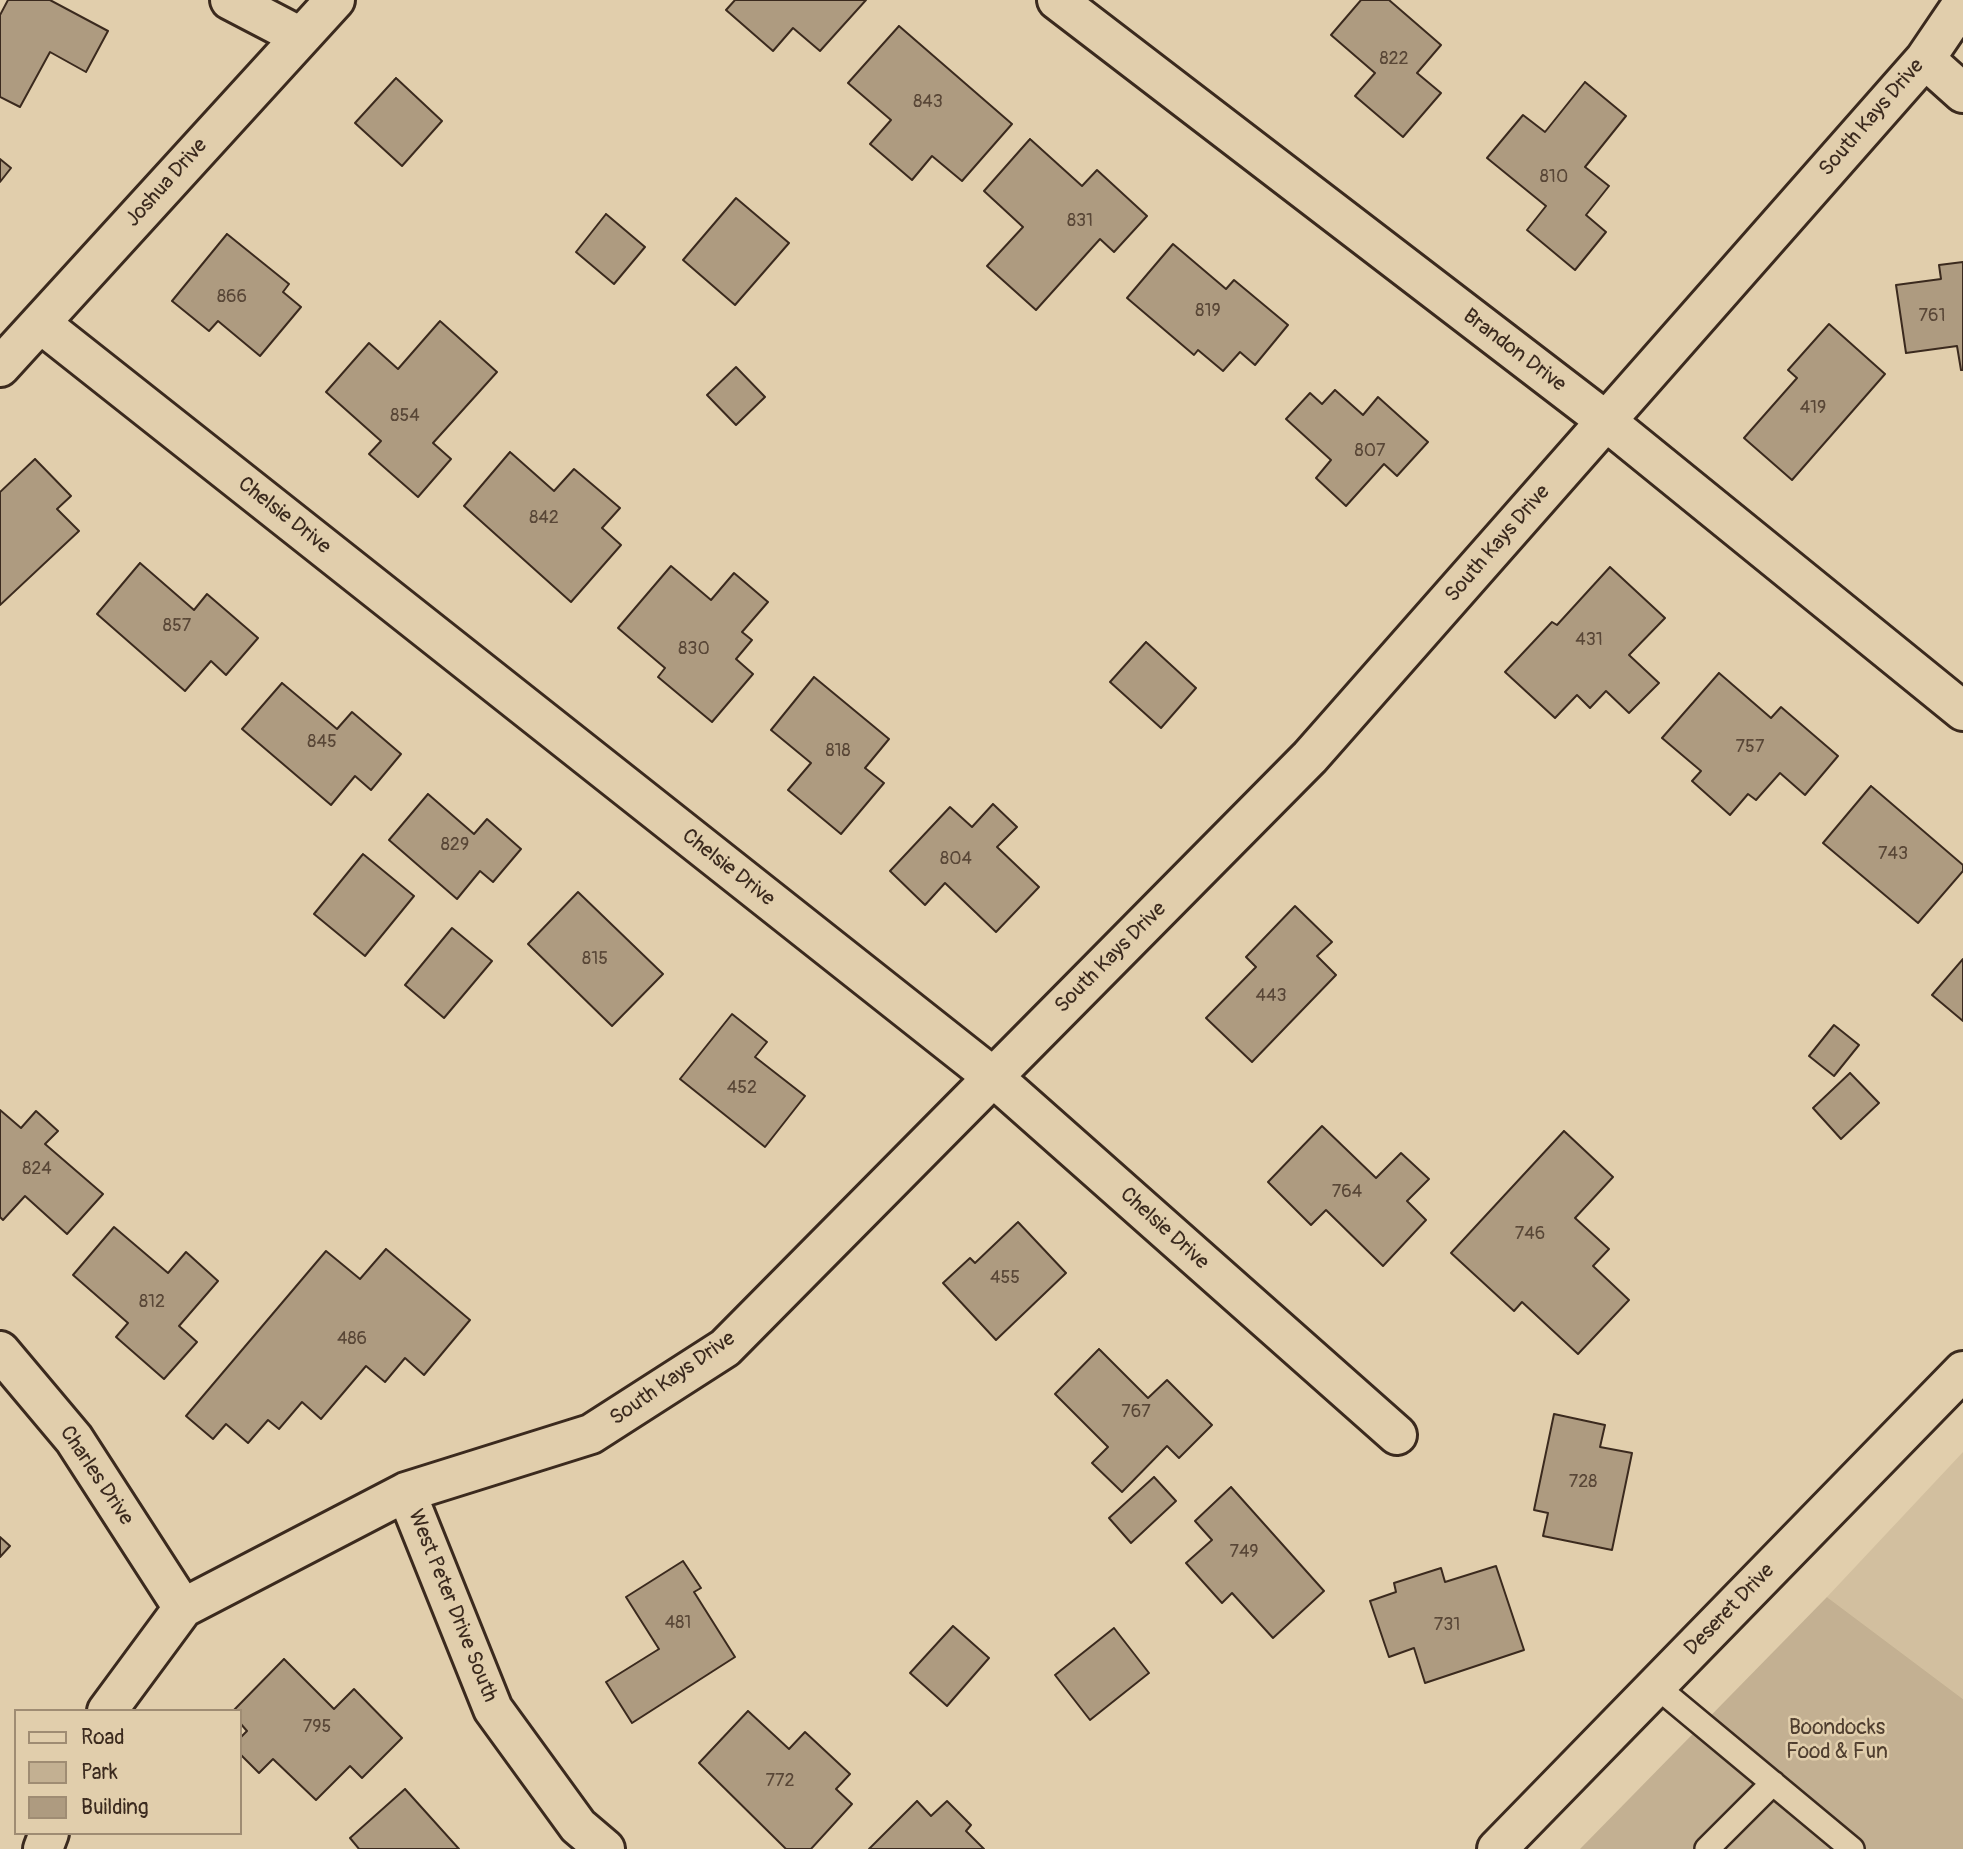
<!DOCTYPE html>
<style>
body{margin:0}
#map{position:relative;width:1963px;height:1849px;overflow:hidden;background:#e1ceac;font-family:Pangolin,sans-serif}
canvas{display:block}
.legend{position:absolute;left:14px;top:1709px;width:228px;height:126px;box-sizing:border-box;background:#e1ceac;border:2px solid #9f8c73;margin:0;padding:9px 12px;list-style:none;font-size:21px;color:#3b2a1e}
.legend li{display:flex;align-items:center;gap:14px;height:35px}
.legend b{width:35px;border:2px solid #9f8c73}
</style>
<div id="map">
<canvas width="1963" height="1849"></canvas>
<ul class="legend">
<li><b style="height:9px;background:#e1ceac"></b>Road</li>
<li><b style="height:19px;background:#c3b092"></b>Park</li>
<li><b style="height:19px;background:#ae9b80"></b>Building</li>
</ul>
</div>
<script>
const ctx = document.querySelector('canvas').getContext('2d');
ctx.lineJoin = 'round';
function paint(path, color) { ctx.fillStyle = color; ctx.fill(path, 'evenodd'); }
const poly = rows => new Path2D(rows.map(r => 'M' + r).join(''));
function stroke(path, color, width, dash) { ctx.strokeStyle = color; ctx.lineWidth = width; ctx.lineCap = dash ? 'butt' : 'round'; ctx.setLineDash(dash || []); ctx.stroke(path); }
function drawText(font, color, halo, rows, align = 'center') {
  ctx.font = font + ' Pangolin,sans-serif'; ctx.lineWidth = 5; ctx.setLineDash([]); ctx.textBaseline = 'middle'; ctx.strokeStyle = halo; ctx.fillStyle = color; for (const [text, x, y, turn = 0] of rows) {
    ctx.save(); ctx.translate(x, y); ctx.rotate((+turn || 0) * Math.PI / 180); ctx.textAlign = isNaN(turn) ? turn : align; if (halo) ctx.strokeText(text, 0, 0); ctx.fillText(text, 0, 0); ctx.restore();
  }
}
const built = poly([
 [1963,1452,1963,1699,1827,1597]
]);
const green = poly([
 [1827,1597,1963,1699,1963,1849,1580,1849]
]);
const building = poly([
 [8,0,50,0,108,31,86,72,50,52,20,107,0,97,0,15,8,0],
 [735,0,866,0,820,51,793,28,773,51,726,10,735,0],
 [1361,0,1389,0,1441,45,1417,73,1441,93,1403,137,1355,96,1375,73,1331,35,1361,0],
 [899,26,1012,124,962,181,932,156,912,180,870,144,891,120,848,83,899,26],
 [396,78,442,121,402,166,355,123,396,78],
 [1585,82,1626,116,1585,167,1609,186,1586,215,1606,232,1575,270,1527,230,1546,206,1487,158,1523,115,1545,132,1585,82],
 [1030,139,1082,186,1097,170,1147,216,1114,252,1100,239,1036,310,987,266,1023,227,984,191,1030,139],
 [0,159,11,168,0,182,0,159],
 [736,198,789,243,735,305,683,260,736,198],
 [606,214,645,247,614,284,576,252,606,214],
 [227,234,289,284,283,292,301,307,260,356,218,321,209,331,172,301,227,234],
 [1173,244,1226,289,1234,280,1288,325,1255,365,1240,352,1223,371,1198,350,1194,355,1127,298,1173,244],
 [1963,262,1963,370,1961,370,1957,346,1906,353,1896,285,1941,279,1939,265,1963,262],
 [440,321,497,372,433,443,451,459,418,497,369,454,381,441,326,392,369,343,398,369,440,321],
 [1829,324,1885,374,1792,480,1744,438,1797,378,1788,370,1829,324],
 [736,367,765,397,736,425,707,395,736,367],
 [1335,390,1363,415,1378,397,1428,442,1397,476,1384,464,1346,506,1316,478,1331,460,1286,419,1310,393,1322,404,1335,390],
 [510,452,554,491,574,469,620,508,602,528,621,545,571,602,464,506,510,452],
 [35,459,71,496,57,509,79,531,0,605,0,492,35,459],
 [140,563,194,610,207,594,258,638,226,675,211,661,185,691,97,614,140,563],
 [671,566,711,600,734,573,768,602,742,632,752,640,736,659,753,674,712,722,658,677,665,668,618,628,671,566],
 [1610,567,1665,618,1629,655,1659,683,1629,713,1606,691,1590,708,1577,695,1555,718,1505,672,1552,622,1557,625,1610,567],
 [1146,642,1196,688,1161,728,1110,682,1146,642],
 [1719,673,1771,718,1781,707,1838,756,1805,795,1780,773,1756,800,1748,794,1730,815,1692,781,1701,771,1662,738,1719,673],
 [814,677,889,739,865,768,884,783,841,834,788,790,811,763,771,730,814,677],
 [282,683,337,729,352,712,401,754,371,790,355,776,331,805,242,729,282,683],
 [1871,786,1963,865,1963,871,1918,923,1823,843,1871,786],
 [428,794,474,834,487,819,521,849,493,882,480,871,457,899,389,840,428,794],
 [993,804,1017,827,997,847,1039,887,996,932,945,883,925,905,890,871,950,807,972,827,993,804],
 [363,854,414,896,365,956,314,914,363,854],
 [578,892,663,974,612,1026,528,944,578,892],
 [1295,906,1332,942,1317,956,1336,975,1252,1062,1206,1018,1256,967,1246,957,1295,906],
 [452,928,492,961,444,1018,405,985,452,928],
 [1963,959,1963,1021,1932,995,1963,959],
 [732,1014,767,1042,755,1057,805,1096,765,1147,680,1079,732,1014],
 [1834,1025,1859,1045,1834,1076,1809,1056,1834,1025],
 [1850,1073,1879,1103,1841,1139,1813,1108,1850,1073],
 [0,1110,21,1128,36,1111,58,1131,45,1144,103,1194,67,1234,25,1196,3,1220,0,1217,0,1110],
 [1322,1126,1376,1178,1401,1153,1429,1179,1407,1201,1426,1220,1383,1266,1326,1210,1311,1225,1268,1182,1322,1126],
 [1564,1131,1613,1177,1575,1218,1609,1249,1593,1266,1629,1300,1578,1354,1522,1302,1514,1311,1451,1253,1564,1131],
 [1018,1222,1066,1273,996,1340,943,1283,970,1258,975,1263,1018,1222],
 [114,1227,168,1273,186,1252,218,1281,179,1326,197,1342,164,1379,116,1337,128,1323,73,1275,114,1227],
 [386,1249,470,1320,424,1375,405,1358,385,1382,366,1366,321,1419,302,1402,279,1429,268,1420,248,1443,226,1424,213,1439,186,1416,326,1251,360,1279,386,1249],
 [1099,1349,1148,1398,1167,1380,1212,1425,1179,1458,1167,1446,1122,1492,1092,1463,1108,1447,1055,1394,1099,1349],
 [1554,1414,1605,1425,1600,1447,1632,1453,1612,1550,1543,1536,1548,1513,1534,1510,1554,1414],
 [1154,1477,1176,1501,1131,1543,1109,1518,1154,1477],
 [1231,1487,1324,1591,1273,1638,1232,1593,1222,1603,1186,1563,1212,1540,1195,1521,1231,1487],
 [0,1537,10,1546,0,1557,0,1537],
 [683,1561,701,1588,694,1592,735,1657,632,1723,606,1682,659,1649,626,1597,683,1561],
 [1496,1566,1524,1650,1425,1683,1414,1648,1389,1657,1370,1601,1396,1592,1394,1583,1441,1568,1445,1582,1496,1566],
 [953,1626,989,1658,947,1706,910,1673,953,1626],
 [1114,1628,1149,1673,1090,1720,1055,1675,1114,1628],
 [284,1659,334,1709,354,1689,402,1738,362,1778,350,1766,316,1800,273,1759,259,1773,240,1754,240,1738,247,1731,240,1723,240,1711,233,1711,284,1659],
 [748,1711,789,1749,805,1732,850,1774,836,1789,852,1804,811,1849,786,1849,699,1763,748,1711],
 [405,1789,459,1849,359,1849,350,1838,405,1789],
 [917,1801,931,1816,947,1801,971,1825,966,1831,984,1849,869,1849,917,1801]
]);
const service = poly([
 [1656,1686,1852,1849],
 [1707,1849,1773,1783]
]);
const minor = poly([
 [230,0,301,37],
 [1057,0,1606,421,1963,711],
 [1925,59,1963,93],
 [40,323,993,1077,1397,1435],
 [0,367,335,0],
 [0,1351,74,1439,183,1608],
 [406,1492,493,1709,578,1826,605,1849],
 [107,1711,183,1608,406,1492,591,1434,725,1348,1310,757,1925,59,1963,3],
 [43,1849,49,1833]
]);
const tertiary = poly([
 [1497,1849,1963,1371]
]);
const numberNames = [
 ["822",1394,59],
 ["843",928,102],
 ["810",1554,177],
 ["831",1080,221],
 ["866",232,297],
 ["819",1208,311],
 ["761",1932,316],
 ["419",1813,408],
 ["854",405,416],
 ["807",1370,451],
 ["842",544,518],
 ["857",177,626],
 ["431",1589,640],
 ["830",694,649],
 ["845",322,742],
 ["757",1750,747],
 ["818",838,751],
 ["829",455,845],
 ["743",1893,854],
 ["804",956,859],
 ["815",595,959],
 ["443",1271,996],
 ["452",742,1088],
 ["824",37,1169],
 ["764",1347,1192],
 ["746",1530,1234],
 ["455",1005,1278],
 ["812",152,1302],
 ["486",352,1339],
 ["767",1136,1412],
 ["728",1583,1482],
 ["749",1244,1552],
 ["481",678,1623],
 ["731",1447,1625],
 ["795",317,1727],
 ["772",780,1781]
];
const streetNames = [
 ["South Kays Drive",1872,118,-49],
 ["Joshua Drive",167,183,-48],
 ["Brandon Drive",1514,351,37],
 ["Chelsie Drive",284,516,38],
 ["South Kays Drive",1498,544,-49],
 ["Chelsie Drive",728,868,38],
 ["South Kays Drive",1111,958,-45],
 ["Chelsie Drive",1164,1229,42],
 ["South Kays Drive",673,1379,-35],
 ["Charles Drive",96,1476,56],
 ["West Peter Drive South",452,1606,68],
 ["Deseret Drive",1730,1610,-46]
];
const parkNames = [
 ["Boondocks",1837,1729],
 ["Food & Fun",1837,1753]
];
paint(built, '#d2bf9f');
paint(green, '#c3b092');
paint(building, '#ae9b80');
stroke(building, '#3b2a1e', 2);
stroke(service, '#3b2a1e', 28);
stroke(minor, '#3b2a1e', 44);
stroke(tertiary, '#3b2a1e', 44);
stroke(service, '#e1ceac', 23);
stroke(minor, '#e1ceac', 38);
stroke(tertiary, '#e1ceac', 38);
drawText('18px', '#584636', null, numberNames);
drawText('21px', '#3b2a1e', '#e1ceac', streetNames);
drawText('21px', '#4f3e2f', '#e1ceac', parkNames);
</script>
